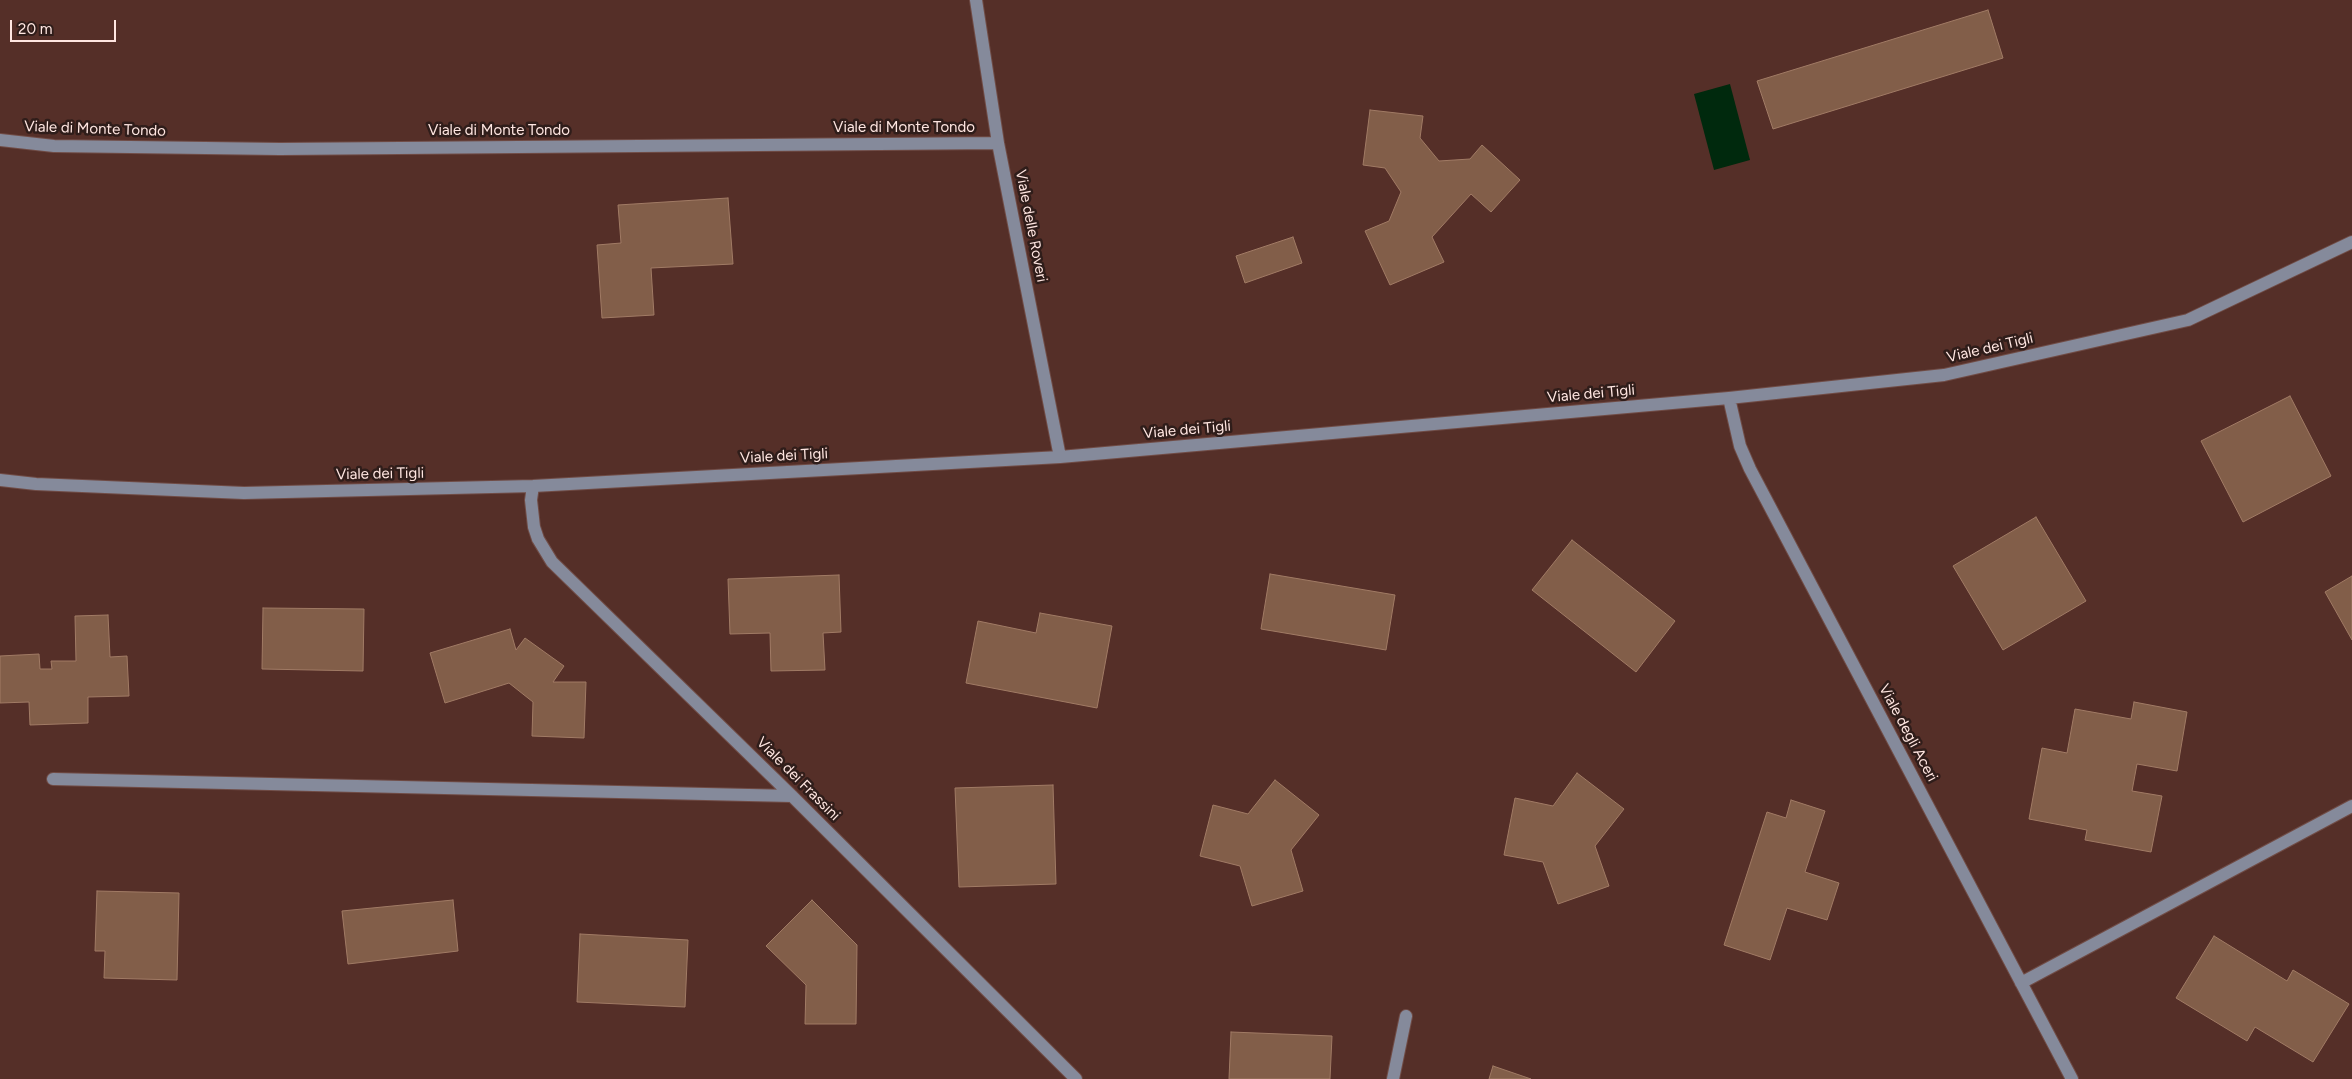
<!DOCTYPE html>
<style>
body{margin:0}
#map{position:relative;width:2352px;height:1079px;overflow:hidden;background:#552f28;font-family:Figtree,sans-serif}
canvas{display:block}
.scale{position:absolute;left:10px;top:20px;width:106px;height:22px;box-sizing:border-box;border:2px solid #ffe6e1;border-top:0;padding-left:6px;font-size:15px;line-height:18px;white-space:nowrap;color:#ffe6e1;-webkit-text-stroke:4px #2f1d1a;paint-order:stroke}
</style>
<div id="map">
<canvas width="2352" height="1079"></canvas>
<div class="scale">20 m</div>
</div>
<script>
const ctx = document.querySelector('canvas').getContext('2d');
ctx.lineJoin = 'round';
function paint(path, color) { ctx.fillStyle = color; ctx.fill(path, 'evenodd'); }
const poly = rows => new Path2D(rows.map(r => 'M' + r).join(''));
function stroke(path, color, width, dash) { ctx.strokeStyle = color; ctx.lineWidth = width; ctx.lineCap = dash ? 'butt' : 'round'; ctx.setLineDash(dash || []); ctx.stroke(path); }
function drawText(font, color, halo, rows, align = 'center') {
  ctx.font = font + ' Figtree,sans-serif'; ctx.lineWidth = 5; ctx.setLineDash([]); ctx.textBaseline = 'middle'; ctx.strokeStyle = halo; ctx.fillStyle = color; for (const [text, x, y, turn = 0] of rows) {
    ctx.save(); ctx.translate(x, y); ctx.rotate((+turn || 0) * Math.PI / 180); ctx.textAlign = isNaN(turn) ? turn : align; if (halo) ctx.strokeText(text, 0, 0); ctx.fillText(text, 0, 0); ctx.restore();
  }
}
const water = poly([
 [1730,84,1750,160,1714,170,1694,94]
]);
const building = poly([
 [1988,10,2003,58,1773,129,1757,81,1988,10],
 [1370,110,1423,116,1420,138,1439,161,1470,159,1482,145,1520,180,1491,212,1471,194,1432,237,1444,262,1390,285,1365,231,1389,221,1401,192,1385,168,1363,165,1370,110],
 [728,198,733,264,651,268,654,315,602,318,597,245,621,243,618,205,728,198],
 [1293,237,1302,263,1245,283,1236,256,1293,237],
 [2290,396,2331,476,2243,522,2201,441,2290,396],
 [2036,517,2086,601,2003,650,1953,566,2036,517],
 [1572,540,1675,621,1636,672,1532,590,1572,540],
 [1270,574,1395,595,1386,650,1261,629,1270,574],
 [839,575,841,632,823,633,825,670,771,671,770,633,730,634,728,579,839,575],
 [2352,576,2352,640,2325,592,2352,576],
 [263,608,364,609,363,671,262,669,263,608],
 [1040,613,1112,626,1097,708,966,683,978,621,1036,633,1040,613],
 [108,615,110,657,127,656,129,696,88,697,88,723,30,725,29,702,0,703,0,656,39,654,40,669,52,669,51,661,76,661,75,616,108,615],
 [510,629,516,650,525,638,564,666,553,682,586,682,584,738,532,736,533,702,509,683,445,703,430,653,510,629],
 [2134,702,2187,712,2177,771,2137,764,2132,791,2162,796,2151,852,2085,840,2087,830,2029,819,2042,748,2067,753,2075,709,2131,719,2134,702],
 [1577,773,1624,809,1595,846,1609,886,1558,904,1543,862,1504,855,1515,798,1553,806,1577,773],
 [1275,780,1319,815,1291,850,1303,891,1252,906,1240,866,1200,856,1213,805,1248,814,1275,780],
 [1053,785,1056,884,959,887,955,788,1053,785],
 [1791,800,1825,811,1805,872,1839,883,1827,920,1787,908,1770,960,1724,945,1767,812,1786,818,1791,800],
 [97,891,179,893,177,980,104,978,105,951,95,951,97,891],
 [453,900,458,951,348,964,342,911,453,900],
 [812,900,857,945,856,1024,805,1024,806,985,766,946,812,900],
 [580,934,688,940,685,1007,577,1002,580,934],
 [2214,936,2287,981,2293,970,2349,1004,2313,1062,2255,1027,2247,1041,2176,998,2214,936],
 [1231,1032,1332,1036,1330,1079,1229,1079,1231,1032],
 [1493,1066,1531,1079,1489,1079,1493,1066]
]);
const minor = poly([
 [976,0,998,143,1060,457],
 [0,140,54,146,280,149,998,143],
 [1729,398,1740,446,1750,469,2072,1079],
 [0,480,36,484,244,493,533,486,1060,457,1729,398,1944,375,2188,320,2352,242],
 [533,486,531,500,534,527,538,539,552,562,792,796,1076,1079],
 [53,779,792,796],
 [2021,983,2352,806],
 [1393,1079,1406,1016]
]);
const streetNames = [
 ["Viale di Monte Tondo",904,128],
 ["Viale di Monte Tondo",95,129,2],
 ["Viale di Monte Tondo",499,131],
 ["Viale delle Roveri",1031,226,79],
 ["Viale dei Tigli",1990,348,-13],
 ["Viale dei Tigli",1591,394,-5],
 ["Viale dei Tigli",1187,430,-5],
 ["Viale dei Tigli",784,456,-3],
 ["Viale dei Tigli",380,474,-1],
 ["Viale degli Aceri",1908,733,62],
 ["Viale dei Frassini",798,779,45]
];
paint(water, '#00290d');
paint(building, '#825e49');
stroke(building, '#a17b65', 1);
stroke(minor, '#704c46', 14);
stroke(minor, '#858a9b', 12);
drawText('15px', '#ffe6e1', '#2f1d1a', streetNames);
</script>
